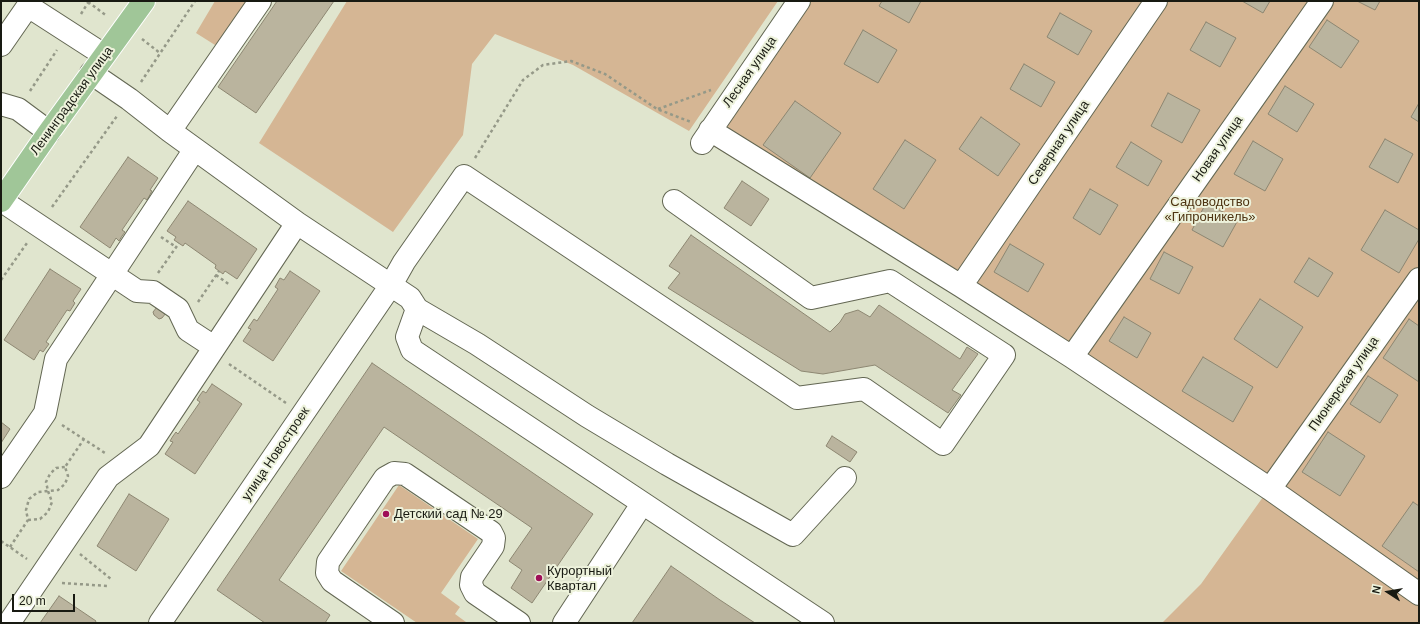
<!DOCTYPE html>
<meta charset="utf-8">
<style>
body{margin:0}
#map{position:relative;width:1420px;height:624px;overflow:hidden;background:#e0e5ce;font-family:Arial,sans-serif}
canvas{display:block}
.frame{position:absolute;inset:0;border:2px solid #181a12;pointer-events:none}
.north{position:absolute;left:1368px;top:572px;width:40px;height:40px;-webkit-text-stroke:3px #edf2db;paint-order:stroke;rotate:282deg;font-size:11px;font-weight:700;line-height:16px;text-align:center;color:#181a12}
.north::after{content:'';display:block;margin:auto;width:14px;height:18px;background:#181a12;clip-path:polygon(50% 0,100% 100%,50% 72%,0 100%)}
.scale{position:absolute;left:12px;top:594px;width:63px;height:18px;box-sizing:border-box;border:2px solid #181a12;border-top:0;padding-left:5px;font-size:12px;line-height:14px;white-space:nowrap;color:#181a12;-webkit-text-stroke:3px #edf2db;paint-order:stroke}
</style>
<div id="map">
<canvas width="1420" height="624"></canvas>
<div class="frame"></div>
<div class="north">N</div>
<div class="scale">20 m</div>
</div>
<script>
const ctx = document.querySelector('canvas').getContext('2d');
ctx.lineJoin = 'round';
function paint(path, color) { ctx.fillStyle = color; ctx.fill(path, 'evenodd'); }
const poly = rows => new Path2D(rows.map(r => 'M' + r).join(''));
function stroke(path, color, width, dash) { ctx.strokeStyle = color; ctx.lineWidth = width; ctx.lineCap = dash ? 'butt' : 'round'; ctx.setLineDash(dash || []); ctx.stroke(path); }
function drawText(font, color, halo, rows, align = 'center') {
  ctx.font = font + ' Arial,sans-serif'; ctx.lineWidth = 4; ctx.setLineDash([]); ctx.textBaseline = 'middle'; ctx.strokeStyle = halo; ctx.fillStyle = color; for (const [text, x, y, turn = 0] of rows) {
    ctx.save(); ctx.translate(x, y); ctx.rotate((+turn || 0) * Math.PI / 180); ctx.textAlign = isNaN(turn) ? turn : align; if (halo) ctx.strokeText(text, 0, 0); ctx.fillText(text, 0, 0); ctx.restore();
  }
}
const green = poly([
 [215,1,254,1,215,45,196,33],
 [347,1,778,1,689,131,573,65,495,34,472,64,463,135,393,232,259,143],
 [811,1,1419,1,1419,623,1162,623,1201,584,1263,497,1068,364,710,144],
 [399,485,478,539,441,593,460,607,455,614,466,622,465,623,417,623,341,571]
]);
const building = poly([
 [277,1,334,1,256,113,218,87,277,1],
 [882,1,921,1,909,23,879,6,882,1],
 [1242,1,1270,1,1263,13,1242,1],
 [1357,1,1380,1,1375,10,1357,1],
 [1060,13,1092,31,1078,55,1047,37,1060,13],
 [1327,20,1359,41,1341,68,1309,47,1327,20],
 [1206,22,1236,38,1220,67,1190,50,1206,22],
 [863,30,897,50,878,83,844,64,863,30],
 [1024,64,1055,82,1041,107,1010,89,1024,64],
 [1285,86,1314,104,1297,132,1268,114,1285,86],
 [1168,93,1200,110,1182,143,1151,126,1168,93],
 [795,101,841,133,810,178,763,145,795,101],
 [1419,103,1419,122,1411,117,1419,103],
 [981,117,1020,144,998,176,959,149,981,117],
 [1385,139,1413,154,1398,183,1369,167,1385,139],
 [905,140,936,160,904,209,873,189,905,140],
 [1253,141,1283,159,1265,191,1234,174,1253,141],
 [1131,142,1162,161,1148,186,1116,167,1131,142],
 [128,157,158,178,150,190,152,191,147,200,144,198,122,230,125,232,122,236,119,241,116,238,110,248,80,227,128,157],
 [742,181,769,199,751,226,724,208,742,181],
 [1090,189,1118,205,1100,235,1073,218,1090,189],
 [188,201,257,249,237,279,225,271,223,274,215,268,216,265,185,243,183,246,174,240,176,237,167,231,188,201],
 [1206,203,1238,220,1223,247,1192,230,1206,203],
 [1385,210,1419,230,1419,239,1399,273,1361,250,1385,210],
 [691,235,830,332,840,322,845,314,858,310,870,317,879,305,960,359,967,347,978,354,952,390,961,395,948,413,875,365,823,374,801,371,668,288,680,273,669,266,691,235],
 [1010,244,1044,264,1028,292,994,272,1010,244],
 [1164,252,1193,267,1179,294,1150,279,1164,252],
 [1309,258,1333,273,1318,297,1294,282,1309,258],
 [50,269,81,289,73,301,75,303,70,311,67,310,46,342,49,344,43,352,40,350,34,360,4,340,50,269],
 [290,271,320,291,273,361,243,341,251,329,248,328,254,319,257,321,278,289,275,287,280,278,284,280,290,271],
 [1260,299,1303,327,1277,368,1234,339,1260,299],
 [157,307,166,313,162,318,159,319,154,315,153,312,157,307],
 [1124,317,1151,333,1137,358,1109,341,1124,317],
 [1409,319,1419,326,1419,382,1383,358,1409,319],
 [1203,357,1253,387,1233,422,1182,391,1203,357],
 [372,363,593,514,532,603,511,588,522,570,509,561,532,528,384,427,279,580,330,615,325,623,265,623,217,590,372,363],
 [1368,376,1398,395,1380,423,1350,404,1368,376],
 [212,384,242,404,195,474,165,454,173,442,170,441,173,436,176,432,178,434,200,402,197,400,200,395,203,391,206,393,212,384],
 [1,422,10,429,1,443,1,422],
 [1328,432,1365,456,1340,496,1302,472,1328,432],
 [832,436,857,452,850,462,826,446,832,436],
 [129,494,169,519,136,571,97,546,129,494],
 [1413,502,1419,506,1419,572,1382,546,1413,502],
 [671,566,720,600,755,623,632,623,671,566],
 [59,596,96,621,95,623,40,623,59,596]
]);
const path = poly([
 [88,2,107,16],
 [81,14,89,1],
 [142,39,160,53],
 [141,82,195,1],
 [30,91,57,50],
 [658,109,711,90],
 [475,158,523,80,543,65,571,61,605,74,657,109,691,122],
 [52,207,117,116],
 [161,237,176,247],
 [158,273,179,243],
 [216,275,230,285],
 [1,280,27,243],
 [198,302,219,271],
 [229,364,286,403],
 [62,425,105,453],
 [28,520,40,519,48,512,52,502,48,491,58,490,65,484,68,476,65,467,84,439],
 [1,541,27,559],
 [10,547,28,520,26,510,29,499,38,492,48,491,46,482,50,474,56,468,65,467],
 [80,554,111,579],
 [62,583,108,586]
]);
const minor = poly([
 [1,45,28,6,104,55],
 [91,73,129,99,170,131,297,223,410,298,417,309,477,344,587,416,667,464,793,535,845,478],
 [1,104,18,109,49,132],
 [710,130,961,286,1072,357,1270,489,1419,594],
 [170,131,260,1],
 [702,143,799,1],
 [2,201,137,291,153,292,178,309,188,330,214,347],
 [961,286,1156,1],
 [417,309,407,337,412,350,823,623],
 [1072,357,1322,1],
 [1,477,45,413,56,359,195,149],
 [1270,489,1419,279],
 [9,623,108,477,149,446,297,223],
 [160,623,391,285,404,262,464,176,797,398,864,389,943,444,1004,355,890,281,811,298,674,201],
 [393,623,332,581,327,573,328,562,385,478,394,473,405,474,491,532,494,538,493,546,472,577,471,585,475,593,519,623],
 [564,623,642,504]
]);
const major = poly([
 [1,201,49,132,144,1]
]);
const markers = [
 [386,514,4,"#9f0e58"],
 [539,578,4,"#9f0e58"]
];
const streetNames = [
 ["Лесная улица",750,72,-55],
 ["Ленинградская улица",72,101,-54],
 ["Северная улица",1059,143,-56],
 ["Новая улица",1218,149,-55],
 ["Пионерская улица",1344,384,-55],
 ["улица Новостроек",276,454,-56]
];
const parkNames = [
 ["Садоводство",1210,202],
 ["«Гипроникель»",1210,217]
];
const poiNames = [
 ["Детский сад № 29",394,514],
 ["Курортный",547,571],
 ["Квартал",547,586]
];
paint(green, '#d5b694');
paint(building, '#bab49e');
stroke(building, '#8d8772', 1);
stroke(minor, '#636753', 24);
stroke(major, '#fff', 24);
stroke(path, '#959988', 2.5, [3, 3]);
stroke(minor, '#fff', 22);
stroke(major, '#a0c698', 22);
for (const [x, y, r, color] of markers) { const dot = new Path2D(); dot.arc(x, y, r, 0, 2 * Math.PI); ctx.fillStyle = color; ctx.fill(dot); stroke(dot, '#edf2db', 1.5); }
drawText('13px', '#181a12', '#edf2db', streetNames);
drawText('13px', '#4e3412', '#edf2db', parkNames);
drawText('13px', '#181a12', '#edf2db', poiNames, 'left');
</script>
